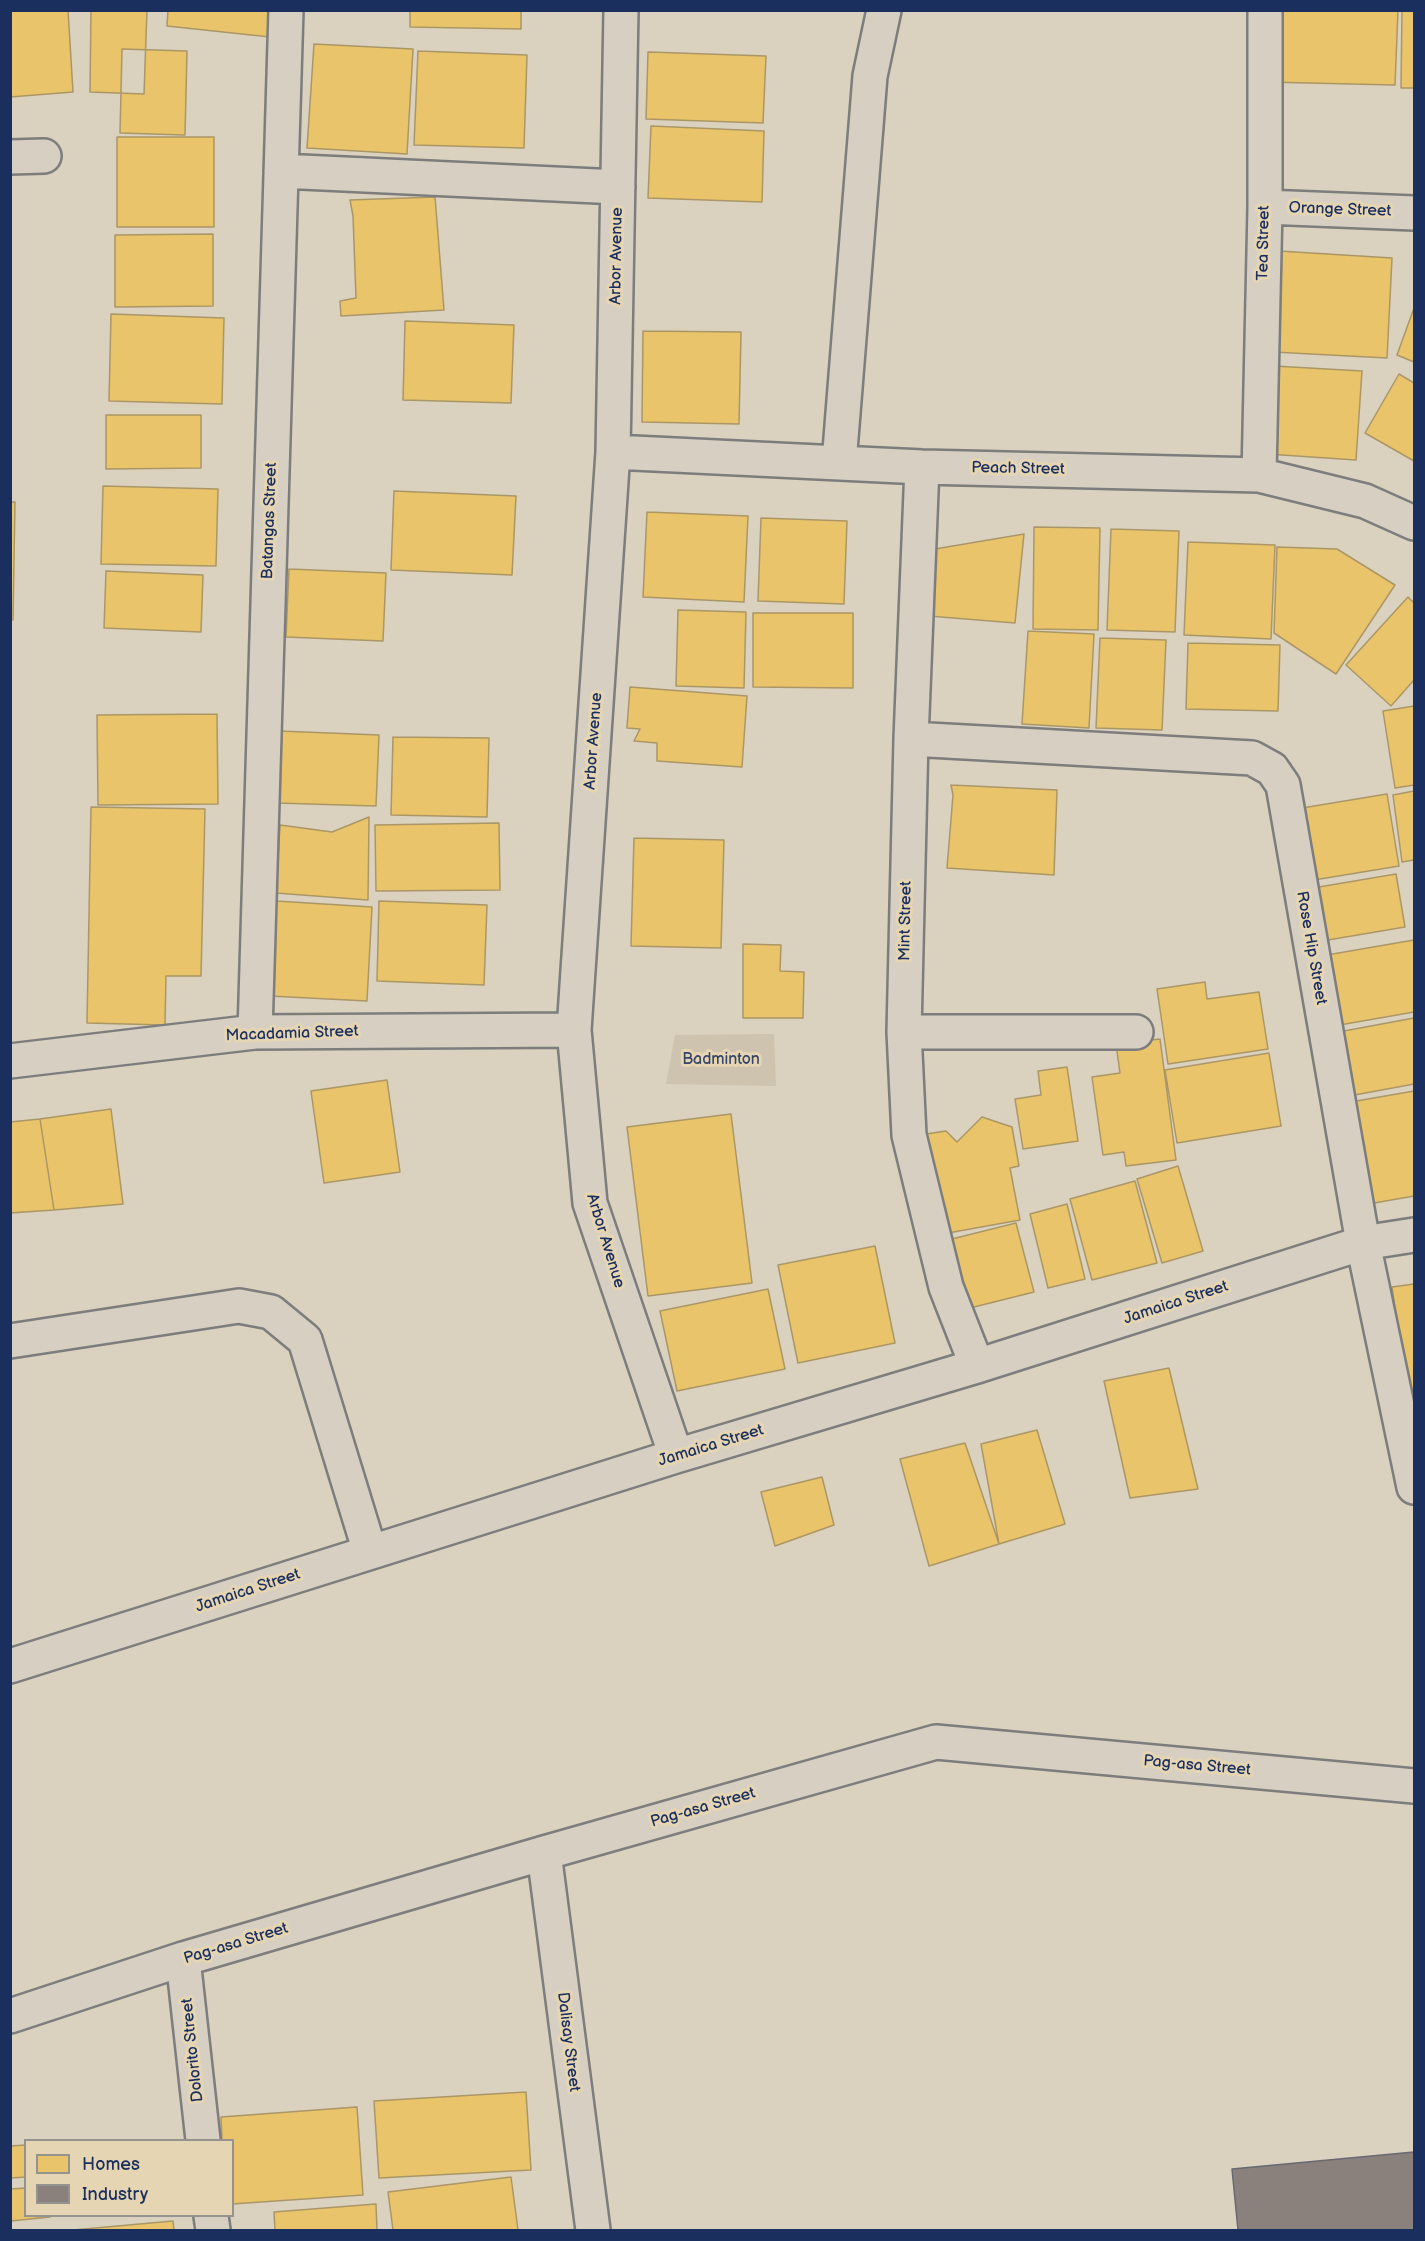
<!DOCTYPE html>
<style>
body{margin:0}
#map{position:relative;width:1425px;height:2241px;overflow:hidden;background:#dad1be;font-family:"Balsamiq Sans",sans-serif}
canvas{display:block}
.frame{position:absolute;inset:0;border:12px solid #1b2f5e;pointer-events:none}
.legend{position:absolute;left:24px;top:2139px;width:210px;height:78px;box-sizing:border-box;background:#e6d5b2;border:2px solid #959390;margin:0;padding:8px 10px;list-style:none;font-size:18px;color:#1b2f5e}
.legend li{display:flex;align-items:center;gap:12px;height:30px}
.legend b{width:30px;border:2px solid #959390}
</style>
<div id="map">
<canvas width="1425" height="2241"></canvas>
<div class="frame"></div>
<ul class="legend">
<li><b style="height:16px;background:#e9c46a"></b>Homes</li>
<li><b style="height:16px;background:#8a817c"></b>Industry</li>
</ul>
</div>
<script>
const ctx = document.querySelector('canvas').getContext('2d');
ctx.lineJoin = 'round';
function paint(path, color) { ctx.fillStyle = color; ctx.fill(path, 'evenodd'); }
const poly = rows => new Path2D(rows.map(r => 'M' + r).join(''));
function stroke(path, color, width, dash) { ctx.strokeStyle = color; ctx.lineWidth = width; ctx.lineCap = dash ? 'butt' : 'round'; ctx.setLineDash(dash || []); ctx.stroke(path); }
function drawText(font, color, halo, rows, align = 'center') {
  ctx.font = font + ' "Balsamiq Sans",sans-serif'; ctx.lineWidth = 6; ctx.setLineDash([]); ctx.textBaseline = 'middle'; ctx.strokeStyle = halo; ctx.fillStyle = color; for (const [text, x, y, turn = 0] of rows) {
    ctx.save(); ctx.translate(x, y); ctx.rotate((+turn || 0) * Math.PI / 180); ctx.textAlign = isNaN(turn) ? turn : align; if (halo) ctx.strokeText(text, 0, 0); ctx.fillText(text, 0, 0); ctx.restore();
  }
}
const green = poly([
 [774,1034,776,1086,666,1084,675,1035]
]);
const homes = poly([
 [10,10,68,10,73,92,10,97,10,10],
 [91,10,147,10,144,94,90,92,91,10],
 [168,10,272,10,270,37,167,26,168,10],
 [410,10,521,10,521,29,410,27,410,10],
 [1276,10,1398,10,1395,85,1265,82,1276,10],
 [1402,10,1414,10,1414,88,1401,88,1402,10],
 [314,44,413,49,407,154,307,148,314,44],
 [122,49,187,51,185,135,120,133,122,49],
 [418,51,527,55,524,148,414,145,418,51],
 [648,52,766,56,763,123,646,119,648,52],
 [651,126,764,131,762,202,648,198,651,126],
 [117,137,214,137,214,227,117,227,117,137],
 [435,197,444,310,341,316,340,301,356,298,353,216,350,200,435,197],
 [213,234,213,306,115,307,115,235,213,234],
 [1279,251,1392,258,1387,358,1273,352,1279,251],
 [1414,308,1414,362,1397,355,1414,308],
 [111,314,224,318,222,404,109,401,111,314],
 [405,321,514,325,511,403,403,400,405,321],
 [643,331,741,332,739,424,642,422,643,331],
 [1274,366,1362,371,1356,460,1267,454,1274,366],
 [1399,374,1414,383,1414,461,1365,433,1399,374],
 [106,415,201,415,201,468,106,469,106,415],
 [103,486,218,489,216,566,101,564,103,486],
 [394,491,516,496,512,575,391,570,394,491],
 [10,502,15,502,13,620,10,619,10,502],
 [647,512,748,516,744,602,643,597,647,512],
 [761,518,847,521,844,604,758,601,761,518],
 [1034,527,1100,528,1098,630,1033,629,1034,527],
 [1111,529,1179,531,1175,632,1107,630,1111,529],
 [1024,534,1015,623,929,616,935,549,1024,534],
 [1188,542,1275,545,1271,639,1184,635,1188,542],
 [1277,547,1337,549,1395,585,1336,674,1274,633,1277,547],
 [289,569,386,573,383,641,286,637,289,569],
 [106,571,203,575,201,632,104,628,106,571],
 [1408,597,1414,603,1414,680,1391,706,1346,665,1408,597],
 [678,610,746,612,744,688,676,686,678,610],
 [753,613,853,613,853,688,753,687,753,613],
 [1028,631,1094,634,1089,728,1022,724,1028,631],
 [1100,638,1166,640,1162,730,1096,728,1100,638],
 [1188,643,1280,645,1278,711,1186,709,1188,643],
 [630,687,747,696,742,767,657,761,657,743,634,741,640,729,627,728,630,687],
 [1414,706,1414,785,1395,788,1383,711,1414,706],
 [217,714,218,804,98,805,97,715,217,714],
 [279,731,379,735,376,806,276,803,279,731],
 [393,737,489,738,487,817,391,815,393,737],
 [951,785,1057,790,1054,875,947,868,953,795,951,785],
 [1414,791,1414,860,1402,862,1393,795,1414,791],
 [1387,794,1399,866,1308,881,1296,809,1387,794],
 [91,807,205,809,201,976,166,976,165,1025,87,1023,91,807],
 [369,817,368,900,276,893,280,825,332,832,369,817],
 [499,823,500,890,376,891,375,825,499,823],
 [634,838,724,840,721,948,631,946,634,838],
 [1396,874,1405,927,1322,941,1313,888,1396,874],
 [276,901,372,907,367,1001,270,996,276,901],
 [379,901,487,905,484,985,377,981,379,901],
 [1414,940,1414,1012,1334,1026,1321,956,1414,940],
 [743,944,781,945,780,971,804,972,803,1018,743,1018,743,944],
 [1205,982,1207,999,1259,992,1268,1049,1168,1064,1157,989,1205,982],
 [1414,1018,1414,1084,1344,1097,1333,1033,1414,1018],
 [1160,1039,1176,1160,1126,1166,1124,1152,1103,1155,1092,1077,1120,1073,1116,1044,1160,1039],
 [1269,1053,1281,1126,1177,1143,1165,1070,1269,1053],
 [1067,1067,1078,1141,1023,1149,1015,1099,1041,1095,1038,1071,1067,1067],
 [387,1080,400,1172,324,1183,311,1091,387,1080],
 [1414,1091,1414,1196,1363,1205,1345,1103,1414,1091],
 [111,1109,123,1204,54,1210,40,1119,111,1109],
 [731,1114,752,1283,648,1296,627,1127,731,1114],
 [982,1117,1012,1127,1019,1166,1010,1168,1020,1220,948,1233,936,1172,923,1163,917,1147,926,1134,946,1131,957,1142,982,1117],
 [40,1119,54,1210,10,1213,10,1122,40,1119],
 [1178,1166,1203,1251,1162,1263,1137,1179,1178,1166],
 [1135,1181,1157,1263,1092,1280,1070,1199,1135,1181],
 [1067,1204,1085,1279,1048,1288,1030,1214,1067,1204],
 [1016,1223,1034,1292,966,1309,948,1240,1016,1223],
 [875,1246,895,1343,798,1363,778,1265,875,1246],
 [1414,1284,1414,1389,1406,1390,1392,1287,1414,1284],
 [768,1289,785,1369,677,1391,660,1311,768,1289],
 [1169,1368,1198,1489,1130,1498,1104,1381,1169,1368],
 [1037,1430,1065,1524,999,1544,981,1444,1037,1430],
 [965,1443,999,1544,929,1566,900,1459,965,1443],
 [822,1477,834,1525,775,1546,761,1492,822,1477],
 [526,2092,531,2170,379,2178,374,2101,526,2092],
 [357,2107,363,2195,232,2204,232,2140,222,2140,221,2117,357,2107],
 [26,2145,26,2177,10,2178,10,2146,26,2145],
 [511,2177,518,2230,393,2230,388,2192,511,2177],
 [26,2188,26,2216,50,2217,11,2221,10,2189,26,2188],
 [376,2204,377,2230,275,2230,274,2212,376,2204],
 [173,2221,174,2230,73,2230,173,2221]
]);
const industry = poly([
 [1414,2152,1414,2230,1238,2230,1232,2169,1414,2152]
]);
const minor = poly([
 [621,10,613,452,574,1030,590,1203,676,1456],
 [10,157,44,156],
 [281,171,618,187],
 [1265,207,1414,213],
 [613,452,922,467,1259,475,1365,501,1414,523],
 [839,463,870,76,884,10],
 [922,467,911,739,904,1032,909,1135,946,1287,977,1366],
 [1259,475,1265,207,1265,10],
 [911,739,1252,758,1272,769,1283,785,1363,1243,1414,1487],
 [255,1032,286,10],
 [904,1032,1136,1032],
 [10,1061,255,1032,574,1030],
 [10,1341,239,1306,271,1312,305,1340,370,1552],
 [10,1666,676,1456,977,1366,1363,1243,1414,1235],
 [544,1853,593,2230],
 [183,1959,203,2140],
 [10,2016,183,1959,544,1853,936,1742,1414,1786],
 [211,2216,213,2230]
]);
const streetNames = [
 ["Orange Street",1340,210,2],
 ["Tea Street",1264,243,-89],
 ["Arbor Avenue",617,256,-89],
 ["Peach Street",1018,469,1],
 ["Batangas Street",270,521,-88],
 ["Arbor Avenue",594,741,-86],
 ["Mint Street",906,921,-89],
 ["Rose Hip Street",1311,948,80],
 ["Macadamia Street",292,1034,-2],
 ["Arbor Avenue",605,1241,73],
 ["Jamaica Street",1176,1303,-18],
 ["Jamaica Street",711,1446,-17],
 ["Jamaica Street",248,1591,-18],
 ["Pag-asa Street",1197,1766,5],
 ["Pag-asa Street",703,1808,-16],
 ["Pag-asa Street",236,1944,-17],
 ["Dalisay Street",568,2042,83],
 ["Dolorito Street",193,2050,-96]
];
const parkNames = [
 ["Badminton",721,1060]
];
paint(green, '#cdc3af');
paint(homes, '#e9c46a');
stroke(homes, '#ab9766', 1.5);
paint(industry, '#8a817c');
stroke(industry, '#696873', 1.5);
stroke(minor, '#7d7d7d', 38);
stroke(minor, '#d6cfc2', 33);
drawText('16px', '#1b2f5e', '#e6d5b2', streetNames);
drawText('16px', '#354469', '#e6d5b2', parkNames);
</script>
